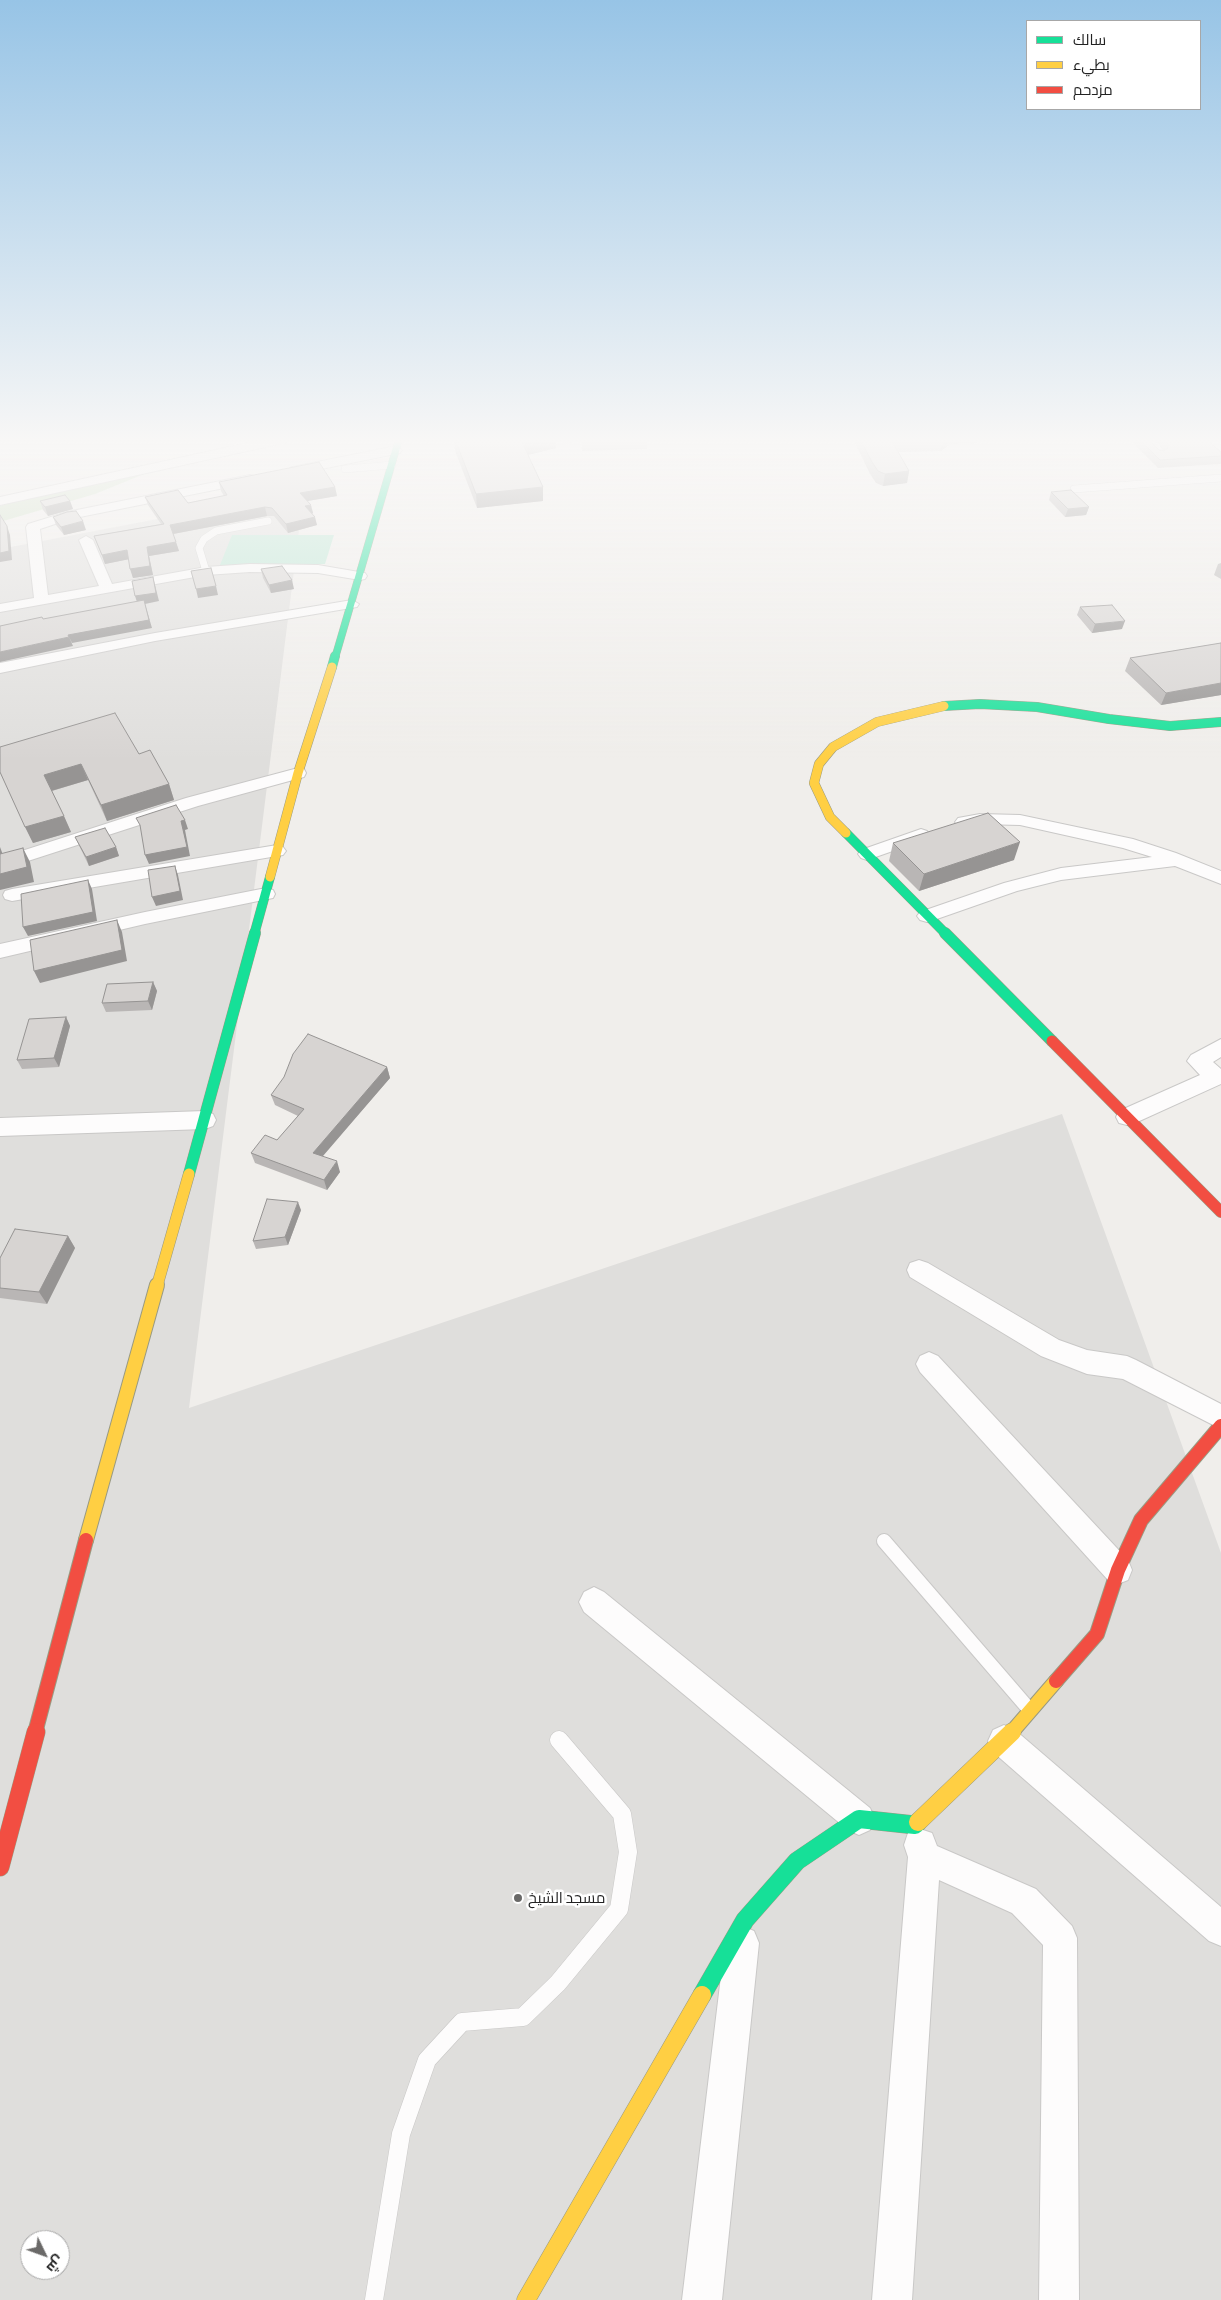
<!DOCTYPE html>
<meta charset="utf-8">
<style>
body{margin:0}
#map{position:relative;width:1221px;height:2300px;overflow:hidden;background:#f0eeeb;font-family:Commissioner,Cairo,sans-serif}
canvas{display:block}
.legend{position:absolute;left:1026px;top:20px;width:175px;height:90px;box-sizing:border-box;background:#fff;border:1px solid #a7a7a7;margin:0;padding:6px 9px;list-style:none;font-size:15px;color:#222}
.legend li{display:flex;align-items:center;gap:10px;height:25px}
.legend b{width:25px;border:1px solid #a7a7a7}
.north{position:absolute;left:20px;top:2230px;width:50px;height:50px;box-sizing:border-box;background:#fff;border:1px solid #a7a7a7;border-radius:50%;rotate:132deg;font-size:14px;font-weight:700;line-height:20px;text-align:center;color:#222}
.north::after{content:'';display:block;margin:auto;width:18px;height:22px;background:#6a6968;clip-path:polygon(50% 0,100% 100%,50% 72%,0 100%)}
</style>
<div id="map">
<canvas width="1221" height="2300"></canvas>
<ul class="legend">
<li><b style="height:6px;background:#16e098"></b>سالك</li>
<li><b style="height:6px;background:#ffcf43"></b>بطيء</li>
<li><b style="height:6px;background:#f24e42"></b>مزدحم</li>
</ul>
<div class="north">ش</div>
</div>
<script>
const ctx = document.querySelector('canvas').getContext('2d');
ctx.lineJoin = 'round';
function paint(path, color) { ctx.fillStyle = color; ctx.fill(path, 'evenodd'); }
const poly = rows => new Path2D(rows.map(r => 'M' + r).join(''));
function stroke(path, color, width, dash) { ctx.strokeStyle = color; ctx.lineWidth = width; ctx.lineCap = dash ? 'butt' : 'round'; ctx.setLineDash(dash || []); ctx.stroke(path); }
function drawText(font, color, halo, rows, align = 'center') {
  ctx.font = font + ' Commissioner,Cairo,sans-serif'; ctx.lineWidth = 5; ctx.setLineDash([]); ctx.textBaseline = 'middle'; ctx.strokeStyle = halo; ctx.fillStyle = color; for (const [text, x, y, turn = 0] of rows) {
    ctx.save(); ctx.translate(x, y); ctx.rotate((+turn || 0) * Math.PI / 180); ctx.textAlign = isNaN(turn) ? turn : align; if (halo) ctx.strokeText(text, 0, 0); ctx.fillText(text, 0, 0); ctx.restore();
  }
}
const residential = poly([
 [304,491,189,1408,1062,1114,1221,1553,1221,2300,0,2300,0,549],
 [30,2240,60,2240,60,2270,30,2270]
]);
const forest = poly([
 [159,468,95,494,0,522,0,506,13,500]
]);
const pitch = poly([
 [232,535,334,535,325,564,220,565]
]);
const laneFar2 = poly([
 [566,439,567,441],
 [345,469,392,465],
 [1074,489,1221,478],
 [206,571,199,548,204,539,216,531,268,521]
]);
const laneFar1 = poly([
 [884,1541,1028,1708]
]);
const lane = poly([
 [374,2300,401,2134,427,2060,462,2022,523,2017,558,1983,619,1909,628,1852,622,1814,559,1740]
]);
const street = poly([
 [266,439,290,439,284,443,0,505,0,497,266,439],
 [396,446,402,450,400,453,292,475,286,471,292,467,396,446],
 [250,475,254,476,256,479,254,482,70,519,40,529,48,595,99,586,79,540,86,536,93,540,112,584,206,567,250,564,318,565,365,573,367,576,365,579,360,580,318,573,250,572,206,575,0,612,0,604,34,598,26,527,28,524,67,512,250,475],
 [352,600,359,604,357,607,155,641,0,673,0,663,155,633,352,600],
 [298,768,304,769,306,773,304,777,198,806,0,870,0,858,186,798,298,768],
 [980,814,1020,815,1133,839,1176,853,1221,871,1221,884,1175,866,1061,880,1017,891,934,920,927,922,920,920,917,916,920,912,1004,883,1061,868,1152,857,1123,848,1020,825,980,824,964,827,958,826,955,822,958,818,980,814],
 [921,829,927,831,930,835,927,839,867,860,861,858,858,854,861,850,921,829],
 [277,845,283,847,286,851,283,855,12,901,5,899,3,895,5,891,12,889,277,845],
 [266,888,273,890,275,894,273,898,145,924,0,958,0,944,145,912,266,888],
 [1221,1039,1221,1057,1213,1062,1221,1069,1221,1084,1135,1123,1127,1125,1119,1123,1116,1117,1119,1111,1200,1075,1187,1061,1191,1055,1221,1039],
 [205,1111,213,1114,216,1120,213,1126,205,1129,0,1136,0,1118,205,1111],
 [919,1260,928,1263,1059,1340,1087,1350,1127,1356,1136,1360,1221,1404,1221,1429,1123,1379,1087,1374,1041,1356,910,1277,907,1270,910,1263,919,1260],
 [929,1352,938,1356,1128,1560,1132,1570,1128,1580,1118,1584,1108,1580,920,1372,916,1364,920,1356,929,1352],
 [594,1587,604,1592,870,1808,875,1819,870,1830,859,1835,848,1830,584,1612,579,1602,584,1592,594,1587],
 [1004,1725,1015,1730,1221,1907,1221,1946,1209,1941,993,1752,988,1741,993,1730,1004,1725],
 [920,1829,932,1833,937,1846,1036,1889,1072,1926,1077,1938,1079,2300,1039,2300,1043,1945,1012,1913,939,1880,912,2300,872,2300,908,1857,904,1845,908,1833,920,1829],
 [742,1926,754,1931,759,1943,722,2300,682,2300,725,1943,730,1931,742,1926]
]);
const fastFar3 = poly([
 [335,658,399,439]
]);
const fastFar2 = poly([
 [332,667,335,656],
 [944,706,980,704,1037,707,1109,719,1170,726,1221,722],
 [846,833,947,935],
 [254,935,270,877]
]);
const fastFar1 = poly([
 [945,933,1052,1041],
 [189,1174,255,933]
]);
const fast = poly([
 [702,1995,745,1920,797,1861,859,1819,915,1825,918,1822]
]);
const slowFar3 = poly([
 [846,833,830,817,814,783,819,764,833,747,877,722,944,706],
 [270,877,298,773,332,667]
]);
const slowFar2 = poly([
 [157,1286,189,1174]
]);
const slowFar1 = poly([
 [86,1540,157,1285],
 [1011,1733,1056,1681]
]);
const slow = poly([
 [918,1822,1012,1732],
 [526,2300,702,1995]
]);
const jamFar2 = poly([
 [1052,1041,1221,1212]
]);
const jamFar1 = poly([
 [1056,1681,1097,1634,1118,1570,1141,1520,1221,1426],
 [35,1733,86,1540]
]);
const jam = poly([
 [0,1867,36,1732]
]);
const wall = poly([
 [454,439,556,439,556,448,528,455,543,501,477,508,455,451],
 [581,439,647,439,647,449,582,451],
 [853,439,977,439,977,443,950,444,941,451,898,452,909,471,907,483,883,486,876,483,870,474],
 [1134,439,1148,439,1159,450,1164,451,1156,442,1157,439,1206,439,1221,452,1221,464,1158,468,1133,443],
 [219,482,335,487,337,496,307,501,313,513,312,514,317,525,288,533,274,516,267,516,173,534,179,551,149,556,153,575,133,578,129,559,105,564,94,536,161,524,148,505,145,497,188,503,224,496,221,491],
 [1051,492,1089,507,1086,515,1065,517,1049,500],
 [40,501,70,501,73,509,48,516,43,510],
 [53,517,86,530,64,535,56,525],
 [1221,563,1221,579,1214,575,1218,564],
 [261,569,294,589,271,593,263,578],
 [1080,607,1122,629,1092,633,1077,615],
 [1221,643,1221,695,1161,705,1125,671,1130,658],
 [139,754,169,784,174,800,107,821,88,780,52,791,71,832,33,843,0,772],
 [75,837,116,847,119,856,89,866],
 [893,843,1014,860,919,891,889,861],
 [153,982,157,991,152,1010,106,1012,102,1003],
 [66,1017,70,1026,59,1067,22,1069,17,1060],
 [387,1067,390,1078,322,1156,340,1172,327,1190,255,1163,251,1153,277,1140,298,1116,275,1105,271,1095],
 [301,1210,288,1245,256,1249,253,1241],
 [68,1236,75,1248,47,1304,0,1298,0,1258]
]);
const shadedWall = poly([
 [535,439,556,439,556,448,523,456,522,442],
 [951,439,950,444,941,451,943,440],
 [909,471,907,483,883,486,885,474],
 [335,487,337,496,302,502,300,493],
 [543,487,543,501,477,508,476,494],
 [70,501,73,509,48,516,45,507],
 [311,505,313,513,307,515,305,506],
 [265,507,267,516,173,534,170,525],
 [1089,507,1086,515,1065,517,1068,509],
 [315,517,317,525,288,533,286,524],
 [83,521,86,530,64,535,61,527],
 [7,526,10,535,12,560,0,562,0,553],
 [176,542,179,551,149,556,153,575,133,578,130,569,147,547],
 [127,550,130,559,105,564,102,555],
 [153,577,159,601,145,604,152,628,72,643,68,635,138,605,135,596],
 [292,580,294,589,271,593,269,585],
 [216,586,218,595,198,598,196,589],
 [1125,621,1122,629,1092,633,1095,624],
 [69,637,73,646,0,662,0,652],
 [1221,683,1221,695,1161,705,1166,693],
 [81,764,88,780,51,791,44,775],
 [169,784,174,800,107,821,101,805],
 [64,816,71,832,33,843,25,827],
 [185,820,188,829,185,830,190,856,149,864,145,855,181,821],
 [1020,842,1014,860,919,891,924,874],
 [0,847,3,855,0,857],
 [116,847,119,856,89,866,86,857],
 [23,848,30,862,34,882,0,890,0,874],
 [175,866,178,875,183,900,156,906,152,897],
 [88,880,92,889,97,921,28,936,23,927],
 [117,920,122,932,127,961,40,983,34,971],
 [153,982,157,991,152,1010,148,1001],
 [66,1017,70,1026,59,1067,54,1058],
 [387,1067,390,1078,317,1163,313,1153],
 [337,1161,340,1172,327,1190,324,1180],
 [298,1202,301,1210,288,1245,285,1237],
 [68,1236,75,1248,47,1304,39,1292]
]);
const building = poly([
 [455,439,535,439,522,442,543,487,476,494,455,439],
 [860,439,943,439,892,441,909,471,885,474,878,471,872,462,860,439],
 [1139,439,1148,439,1159,450,1164,451,1168,448,1168,444,1163,439,1206,439,1221,452,1221,456,1160,460,1139,439],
 [319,462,335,487,300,493,311,505,305,506,315,517,286,524,272,508,265,507,170,525,176,542,147,547,150,566,130,569,127,550,102,555,94,536,164,524,145,497,178,490,188,503,227,495,219,482,319,462],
 [1071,490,1089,507,1068,509,1051,492,1071,490],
 [65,495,70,501,45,507,40,501,65,495],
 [76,511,83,521,61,527,53,517,67,512,76,511],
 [0,515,7,526,9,551,0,553,0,515],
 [282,566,292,580,269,585,261,569,282,566],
 [211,568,216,586,196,589,191,571,211,568],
 [153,577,156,593,135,596,132,581,153,577],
 [144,600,149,620,68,635,69,637,0,652,0,626,42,617,43,619,144,600],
 [1112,605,1125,621,1095,624,1080,607,1112,605],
 [1221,643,1221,683,1166,693,1130,658,1221,643],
 [115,713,139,754,150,750,169,784,101,805,81,764,44,775,64,816,25,827,0,772,0,747,115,713],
 [176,805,185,820,181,821,187,847,145,855,140,825,136,818,176,805],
 [988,813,1020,842,924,874,893,843,988,813],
 [105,828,116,847,86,857,75,837,105,828],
 [23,848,27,867,0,874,0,854,23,848],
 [175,866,180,891,152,897,148,870,175,866],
 [88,880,93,912,23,927,21,894,88,880],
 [117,920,122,950,34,971,30,940,117,920],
 [153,982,148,1001,102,1003,107,984,153,982],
 [66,1017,54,1058,17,1060,29,1019,66,1017],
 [308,1034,387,1067,313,1153,337,1161,324,1180,251,1153,265,1135,277,1140,304,1109,271,1095,284,1077,293,1054,308,1034],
 [267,1199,298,1202,285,1237,253,1241,267,1199],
 [15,1229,68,1236,39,1292,0,1288,0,1258,15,1229]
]);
const markers = [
 [518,1898,5,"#6a6968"]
];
const nearPoinames = [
 ["مسجد الشيخ",528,1898]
];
paint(residential, '#dfdedc');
paint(forest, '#cbdec1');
paint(pitch, '#b7e6d2');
stroke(laneFar2, '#c9c8c7', 8);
stroke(laneFar1, '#c9c8c7', 16);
stroke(lane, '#c9c8c7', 19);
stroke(street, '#c9c8c7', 2);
stroke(fastFar3, '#999a82', 8);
stroke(fastFar2, '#999a82', 10);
stroke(fastFar1, '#999a82', 12);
stroke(fast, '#999a82', 19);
stroke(slowFar3, '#999a82', 10);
stroke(slowFar2, '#999a82', 12);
stroke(slowFar1, '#999a82', 16);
stroke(slow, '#999a82', 19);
stroke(jamFar2, '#999a82', 12);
stroke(jamFar1, '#999a82', 16);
stroke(jam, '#999a82', 19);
stroke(laneFar2, '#fdfcfc', 7);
stroke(laneFar1, '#fdfcfc', 14);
stroke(lane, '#fdfcfc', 18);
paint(street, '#fdfcfc');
stroke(fastFar3, '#16e098', 7);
stroke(fastFar2, '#16e098', 9);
stroke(fastFar1, '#16e098', 11);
stroke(fast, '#16e098', 18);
stroke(slowFar3, '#ffcf43', 9);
stroke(slowFar2, '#ffcf43', 11);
stroke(slowFar1, '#ffcf43', 14);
stroke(slow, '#ffcf43', 18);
stroke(jamFar2, '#f24e42', 11);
stroke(jamFar1, '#f24e42', 14);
stroke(jam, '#f24e42', 18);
paint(wall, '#b9b6b5');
paint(shadedWall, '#969493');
paint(building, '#d7d4d2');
stroke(building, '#969493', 1);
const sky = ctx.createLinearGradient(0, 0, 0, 761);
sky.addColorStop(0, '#97c4e6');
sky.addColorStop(0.58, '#f8f7f6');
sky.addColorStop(1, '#f8f7f600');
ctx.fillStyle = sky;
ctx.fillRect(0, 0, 1221, 761);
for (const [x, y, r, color] of markers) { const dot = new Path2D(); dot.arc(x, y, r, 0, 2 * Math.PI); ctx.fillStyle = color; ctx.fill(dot); stroke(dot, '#fff', 2); }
drawText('15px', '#222', '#fff', nearPoinames, 'left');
</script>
